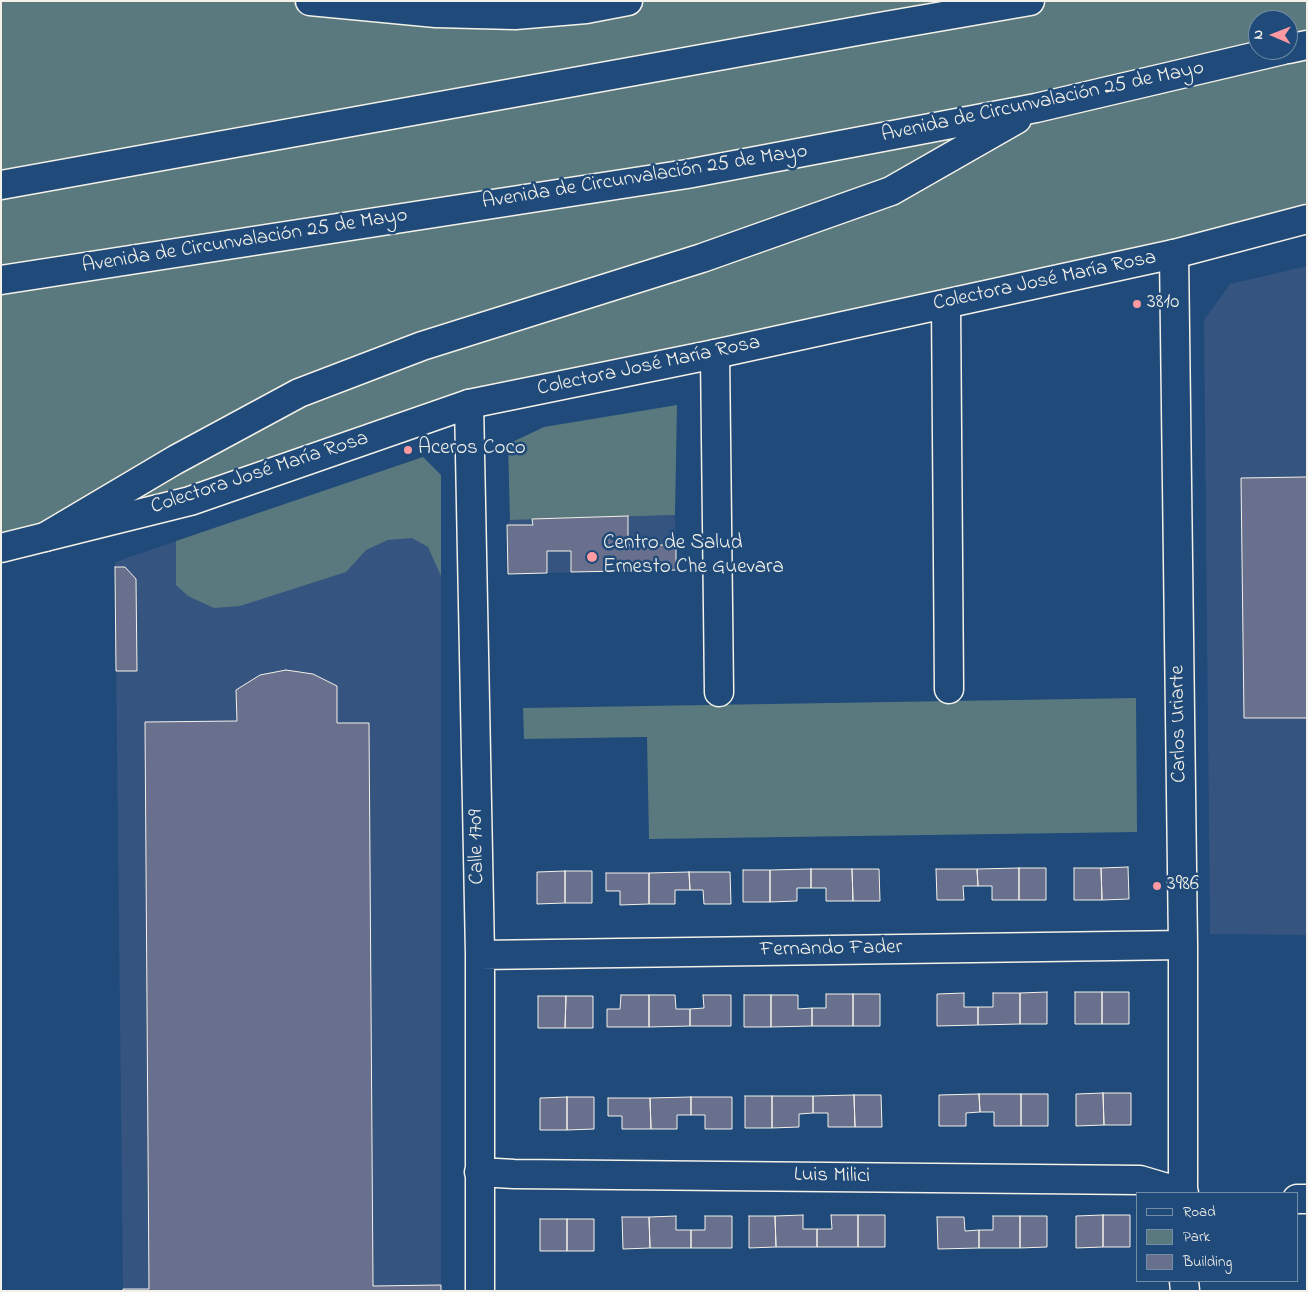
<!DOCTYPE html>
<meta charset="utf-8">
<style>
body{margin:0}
#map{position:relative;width:1308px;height:1292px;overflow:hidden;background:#1f4a7a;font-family:"Indie Flower",sans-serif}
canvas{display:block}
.frame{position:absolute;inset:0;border:2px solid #f4f1e8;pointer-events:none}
.legend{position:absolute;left:1136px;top:1192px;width:162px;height:90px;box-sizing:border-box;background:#1f4a7a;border:1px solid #748da6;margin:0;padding:6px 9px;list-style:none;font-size:15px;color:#f4f1e8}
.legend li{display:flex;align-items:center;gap:10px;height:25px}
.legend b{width:25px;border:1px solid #748da6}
.north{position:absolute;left:1248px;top:10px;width:50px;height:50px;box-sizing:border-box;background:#1f4a7a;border:1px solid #748da6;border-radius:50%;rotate:271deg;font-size:14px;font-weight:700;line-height:20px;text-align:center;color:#f4f1e8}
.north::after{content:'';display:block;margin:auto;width:18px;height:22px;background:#ff9aa2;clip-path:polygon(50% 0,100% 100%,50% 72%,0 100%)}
</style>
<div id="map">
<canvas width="1308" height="1292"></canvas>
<div class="frame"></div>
<ul class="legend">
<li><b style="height:6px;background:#1f4a7a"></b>Road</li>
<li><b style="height:14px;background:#59797e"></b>Park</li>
<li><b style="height:14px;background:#69708d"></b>Building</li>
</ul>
<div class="north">N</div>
</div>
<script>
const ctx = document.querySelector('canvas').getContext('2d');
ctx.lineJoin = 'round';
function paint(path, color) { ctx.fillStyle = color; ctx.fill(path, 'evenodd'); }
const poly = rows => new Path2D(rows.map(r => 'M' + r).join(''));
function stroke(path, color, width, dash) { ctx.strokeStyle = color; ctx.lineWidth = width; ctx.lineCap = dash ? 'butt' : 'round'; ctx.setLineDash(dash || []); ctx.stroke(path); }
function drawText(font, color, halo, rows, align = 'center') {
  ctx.font = font + ' "Indie Flower",sans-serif'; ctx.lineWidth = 5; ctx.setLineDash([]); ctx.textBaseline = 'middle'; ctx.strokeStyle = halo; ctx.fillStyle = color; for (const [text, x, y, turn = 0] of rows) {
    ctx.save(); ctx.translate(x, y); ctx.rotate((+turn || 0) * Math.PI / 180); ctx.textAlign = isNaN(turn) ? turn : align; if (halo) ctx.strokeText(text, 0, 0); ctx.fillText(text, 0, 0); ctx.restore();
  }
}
const built = poly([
 [1307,266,1307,935,1210,934,1204,320,1230,284],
 [423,457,441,475,441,1291,123,1291,115,562],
 [675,515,676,570,508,574,507,525,510,520]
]);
const green = poly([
 [1,1,1307,1,1307,219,469,404,1,548],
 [1258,20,1288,20,1288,50,1258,50],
 [677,405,675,515,510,520,508,444,544,427],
 [423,457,441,475,441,576,428,547,412,538,388,540,366,550,346,572,240,606,214,608,188,596,176,585,176,541],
 [1136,698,1137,832,649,839,647,737,524,739,523,708]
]);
const building = poly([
 [1307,477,1307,718,1244,718,1241,478,1307,477],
 [628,516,628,545,676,545,676,570,571,572,571,551,547,551,547,573,508,574,507,525,533,525,532,519,628,516],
 [115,567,125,567,136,579,137,671,116,671,115,567],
 [286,670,313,674,337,686,337,723,369,723,373,1286,441,1285,441,1291,123,1291,123,1289,149,1289,145,722,237,721,236,690,260,675,286,670],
 [1128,867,1129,899,1102,900,1101,868,1128,867],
 [1019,868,1019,900,992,900,992,886,978,886,977,869,1019,868],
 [1019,868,1046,868,1046,900,1019,900,1019,868],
 [1074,868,1101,868,1102,900,1074,900,1074,868],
 [811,869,811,888,797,888,797,901,770,902,770,870,811,869],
 [811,869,852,869,853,901,826,901,826,888,811,888,811,869],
 [852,869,879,869,880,901,853,901,852,869],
 [936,869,977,869,978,886,963,886,964,900,937,900,936,869],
 [743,870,770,870,770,902,743,902,743,870],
 [565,871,592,871,592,903,565,903,565,871],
 [565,871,565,903,537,904,537,872,565,871],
 [689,872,730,872,731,904,704,904,703,890,690,890,689,872],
 [689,872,690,890,675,890,675,904,649,904,649,873,689,872],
 [606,873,649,873,649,904,620,905,620,891,606,891,606,873],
 [1047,992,1047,1024,1020,1024,1020,993,1047,992],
 [1075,992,1102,992,1102,1024,1075,1024,1075,992],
 [1102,992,1129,992,1129,1024,1102,1024,1102,992],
 [964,993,964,1007,978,1007,978,1025,937,1026,937,994,964,993],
 [993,993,1020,993,1020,1024,978,1025,978,1007,993,1007,993,993],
 [826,994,853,994,853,1026,812,1026,812,1008,826,1008,826,994],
 [853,994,880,994,880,1026,853,1026,853,994],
 [621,995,649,995,649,1027,607,1027,607,1009,620,1009,621,995],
 [649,995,675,995,676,1009,690,1009,690,1026,649,1027,649,995],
 [703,995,731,995,731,1026,690,1026,690,1009,704,1008,703,995],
 [744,995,771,995,771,1027,744,1027,744,995],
 [771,995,798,995,798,1009,812,1008,812,1026,771,1027,771,995],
 [538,996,566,996,565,1028,538,1028,538,996],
 [566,996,593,996,593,1028,565,1028,566,996],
 [1103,1093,1104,1125,1076,1126,1076,1094,1103,1093],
 [1103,1093,1131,1093,1131,1125,1104,1125,1103,1093],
 [979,1094,980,1112,966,1113,966,1126,939,1126,939,1095,979,1094],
 [979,1094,1021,1094,1021,1126,994,1126,994,1112,980,1112,979,1094],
 [1021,1094,1048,1094,1048,1126,1021,1126,1021,1094],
 [854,1095,855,1127,828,1127,828,1113,813,1113,813,1096,854,1095],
 [854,1095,881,1095,882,1127,855,1127,854,1095],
 [745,1096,772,1096,772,1128,745,1128,745,1096],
 [772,1096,813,1096,813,1113,799,1114,799,1127,772,1128,772,1096],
 [567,1097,594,1097,594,1129,567,1130,567,1097],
 [567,1097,567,1130,540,1130,540,1098,567,1097],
 [691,1097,732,1097,732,1129,705,1129,705,1115,691,1115,691,1097],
 [691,1097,691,1115,677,1115,677,1129,651,1129,650,1098,691,1097],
 [608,1098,650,1098,651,1129,622,1129,622,1116,608,1116,608,1098],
 [803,1215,803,1229,817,1229,817,1247,776,1247,775,1216,803,1215],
 [831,1215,858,1215,858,1247,817,1247,817,1229,832,1229,831,1215],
 [858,1215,885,1215,885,1247,858,1247,858,1215],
 [1103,1215,1130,1215,1130,1247,1103,1247,1103,1215],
 [1103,1215,1103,1247,1076,1248,1076,1216,1103,1215],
 [676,1216,676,1230,691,1230,691,1248,650,1248,649,1217,676,1216],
 [705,1216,732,1216,732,1248,691,1248,691,1230,705,1230,705,1216],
 [749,1216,775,1216,776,1247,749,1248,749,1216],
 [993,1216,1020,1216,1020,1248,979,1248,979,1230,993,1230,993,1216],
 [1020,1216,1047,1216,1047,1247,1020,1248,1020,1216],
 [622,1217,649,1217,650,1248,623,1249,622,1217],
 [937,1217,964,1217,965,1231,979,1230,979,1248,938,1249,937,1217],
 [540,1219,567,1219,567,1251,540,1251,540,1219],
 [567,1219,594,1219,594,1251,567,1251,567,1219]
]);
const minor = poly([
 [1174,254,1183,945,1183,1193],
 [946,304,949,689],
 [715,354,719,692],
 [469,404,480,955,480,1291],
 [480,955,1183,945],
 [479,1172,514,1174,1140,1180,1184,1193],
 [1297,1199,1307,1199],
 [1184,1281,1185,1291]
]);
const major = poly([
 [1,548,190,501,469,404,715,354,1174,254,1307,219]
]);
const highway = poly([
 [310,1,436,13,515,15,586,9,628,1],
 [1288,49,1307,45],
 [1,185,874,28,1030,1],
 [1,280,687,174,1036,108,1283,50],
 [45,537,175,460,299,393,422,346,702,258,891,191,1017,119]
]);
const markers = [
 [1137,304,5,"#ff9aa2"],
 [408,450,5,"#ff9aa2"],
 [592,557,6,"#ff9aa2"],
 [1157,886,5,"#ff9aa2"]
];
const streetNames = [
 ["Avenida de Circunvalación 25 de Mayo",1043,103,-12],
 ["Avenida de Circunvalación 25 de Mayo",645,178,-9],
 ["Avenida de Circunvalación 25 de Mayo",245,242,-9],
 ["Colectora José María Rosa",1045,282,-12],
 ["Colectora José María Rosa",649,367,-12],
 ["Colectora José María Rosa",260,474,-18],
 ["Carlos Uriarte",1180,724,-91],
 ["Calle 1709",478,847,-91],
 ["Fernando Fader",831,950,-1],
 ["Luis Milici",832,1177,1]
];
const poiNames = [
 ["3810",1147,304],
 ["Aceros Coco",418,450],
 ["Centro de Salud",603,545],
 ["Ernesto Che Guevara",603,569],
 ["3986",1167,886]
];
paint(built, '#355580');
paint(green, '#59797e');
paint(building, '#69708d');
stroke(building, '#f4f1e8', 1);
stroke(minor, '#f4f1e8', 31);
stroke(major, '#f4f1e8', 31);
stroke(highway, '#f4f1e8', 31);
stroke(minor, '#1f4a7a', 28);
stroke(major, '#1f4a7a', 28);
stroke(highway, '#1f4a7a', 28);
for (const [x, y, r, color] of markers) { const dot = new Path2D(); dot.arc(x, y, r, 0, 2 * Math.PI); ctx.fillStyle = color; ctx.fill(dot); stroke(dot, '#1f4a7a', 2); }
drawText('21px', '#f4f1e8', '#1f4a7a', streetNames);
drawText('21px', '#f4f1e8', '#1f4a7a', poiNames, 'left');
</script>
